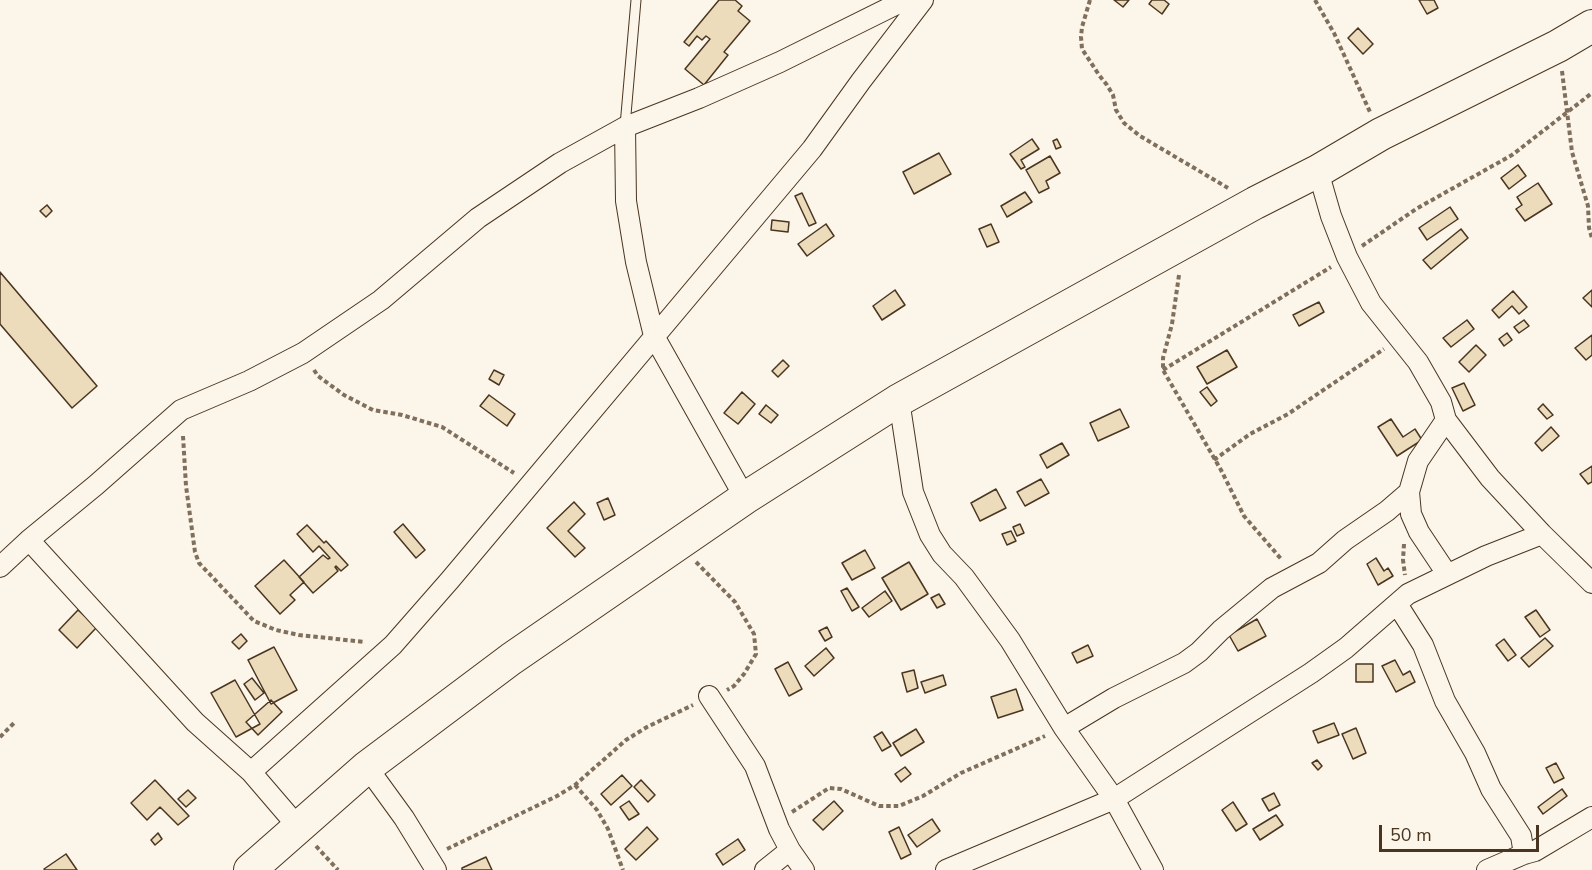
<!DOCTYPE html>
<style>
body{margin:0}
#map{position:relative;width:1592px;height:870px;overflow:hidden;background:#fbf6e9;font-family:"Nunito Sans",sans-serif}
canvas{display:block}
.scale{position:absolute;left:1379px;top:825px;width:160px;height:27px;box-sizing:border-box;border:3px solid #4a3520;border-top:0;padding-left:8px;font-size:18px;line-height:21px;white-space:nowrap;color:#4a3520;-webkit-text-stroke:4px #fbf6e9;paint-order:stroke}
</style>
<div id="map">
<canvas width="1592" height="870"></canvas>
<div class="scale">50 m</div>
</div>
<script>
const ctx = document.querySelector('canvas').getContext('2d');
ctx.lineJoin = 'round';
function paint(path, color) { ctx.fillStyle = color; ctx.fill(path, 'evenodd'); }
const poly = rows => new Path2D(rows.map(r => 'M' + r).join(''));
function stroke(path, color, width, dash) { ctx.strokeStyle = color; ctx.lineWidth = width; ctx.lineCap = dash ? 'butt' : 'round'; ctx.setLineDash(dash || []); ctx.stroke(path); }
const building = poly([
 [719,0,735,0,742,6,738,11,750,21,724,52,728,55,704,85,685,69,710,39,706,36,702,40,697,36,689,46,684,42,719,0],
 [1114,0,1129,0,1123,7,1114,0],
 [1152,0,1164,0,1169,4,1162,14,1149,4,1152,0],
 [1419,0,1434,0,1438,8,1427,14,1419,0],
 [1358,28,1373,44,1363,54,1348,38,1358,28],
 [1032,139,1039,149,1021,160,1025,167,1021,169,1010,154,1032,139],
 [1057,139,1061,147,1056,149,1053,141,1057,139],
 [939,153,951,174,914,194,903,172,939,153],
 [1050,156,1060,173,1046,181,1049,188,1039,193,1026,170,1050,156],
 [1518,165,1526,176,1509,189,1501,178,1518,165],
 [1538,183,1552,204,1525,221,1516,209,1522,205,1517,197,1538,183],
 [1025,192,1032,202,1007,217,1001,206,1025,192],
 [802,193,816,223,809,226,795,196,802,193],
 [47,205,52,211,46,217,40,211,47,205],
 [1450,207,1458,219,1427,240,1419,228,1450,207],
 [772,220,789,222,788,232,771,230,772,220],
 [826,224,834,236,807,256,798,244,826,224],
 [991,224,999,242,987,247,979,229,991,224],
 [1461,229,1468,238,1431,269,1423,260,1461,229],
 [0,272,97,386,72,408,0,324,0,272],
 [895,290,905,305,882,320,873,306,895,290],
 [1592,290,1592,307,1583,298,1592,290],
 [1513,291,1527,307,1519,314,1512,306,1499,318,1492,310,1513,291],
 [1319,302,1324,312,1299,326,1293,315,1319,302],
 [1467,320,1474,329,1451,347,1443,338,1467,320],
 [1524,320,1529,326,1519,333,1514,327,1524,320],
 [1507,333,1512,340,1504,346,1499,339,1507,333],
 [1592,335,1592,355,1586,360,1575,348,1592,335],
 [1476,345,1486,355,1469,372,1459,362,1476,345],
 [1227,350,1237,367,1207,384,1197,367,1227,350],
 [783,360,789,366,778,377,772,371,783,360],
 [494,370,504,375,499,385,489,379,494,370],
 [1464,383,1475,405,1463,411,1452,388,1464,383],
 [1207,387,1217,401,1211,406,1200,392,1207,387],
 [742,392,755,404,738,424,724,413,742,392],
 [489,395,515,414,507,426,480,406,489,395],
 [1543,404,1553,415,1547,419,1538,409,1543,404],
 [766,405,778,415,771,423,759,414,766,405],
 [1120,409,1129,427,1098,441,1090,423,1120,409],
 [1391,419,1403,437,1415,429,1422,440,1397,456,1378,427,1391,419],
 [1551,427,1559,436,1542,451,1535,443,1551,427],
 [1062,443,1069,455,1047,468,1040,455,1062,443],
 [1592,466,1592,482,1588,484,1580,474,1592,466],
 [1041,479,1049,493,1025,506,1017,492,1041,479],
 [996,489,1006,508,980,521,971,503,996,489],
 [608,498,615,515,604,520,597,503,608,498],
 [574,502,585,514,568,531,585,548,575,557,547,528,574,502],
 [403,524,425,550,416,558,394,532,403,524],
 [1020,524,1024,533,1017,536,1013,527,1020,524],
 [307,525,324,543,326,541,348,565,341,571,336,566,335,567,338,571,313,593,299,577,323,555,328,559,330,558,319,546,313,552,297,534,307,525],
 [1011,531,1016,541,1007,545,1002,534,1011,531],
 [865,550,875,568,852,580,842,563,865,550],
 [1376,558,1384,571,1388,568,1393,576,1378,585,1367,564,1376,558],
 [284,560,304,582,290,595,295,600,280,614,255,586,284,560],
 [909,562,928,594,901,610,882,578,909,562],
 [847,588,859,607,852,611,841,591,847,588],
 [885,591,892,601,869,617,862,608,885,591],
 [939,594,945,604,937,608,931,598,939,594],
 [78,610,97,627,77,648,59,630,78,610],
 [1536,610,1550,630,1540,637,1525,617,1536,610],
 [1257,619,1266,636,1238,651,1229,635,1257,619],
 [827,627,832,637,825,641,819,631,827,627],
 [241,634,247,641,239,649,232,642,241,634],
 [1545,638,1553,646,1529,667,1521,658,1545,638],
 [1504,639,1516,655,1508,661,1496,645,1504,639],
 [1088,645,1093,656,1077,663,1072,653,1088,645],
 [274,647,297,690,271,704,248,660,274,647],
 [826,648,834,658,814,676,805,666,826,648],
 [1395,660,1403,675,1410,671,1415,682,1396,692,1382,666,1395,660],
 [788,662,802,689,789,696,775,669,788,662],
 [1356,664,1373,664,1373,682,1356,682,1356,664],
 [914,670,918,688,907,692,902,673,914,670],
 [943,675,946,685,925,693,921,682,943,675],
 [252,678,264,693,255,700,244,684,252,678],
 [235,680,260,724,236,737,211,693,235,680],
 [1016,689,1023,710,998,718,991,697,1016,689],
 [271,700,282,712,258,735,246,722,271,700],
 [1334,723,1339,735,1318,743,1313,731,1334,723],
 [1356,728,1366,753,1353,759,1342,734,1356,728],
 [916,729,924,742,901,756,893,743,916,729],
 [882,732,891,746,882,751,874,737,882,732],
 [1317,760,1322,766,1318,770,1312,763,1317,760],
 [1556,763,1564,778,1554,783,1546,768,1556,763],
 [905,767,911,774,901,782,895,774,905,767],
 [622,775,632,786,611,805,601,794,622,775],
 [155,780,189,816,178,825,160,807,147,820,131,803,155,780],
 [641,780,655,795,648,802,634,787,641,780],
 [1562,789,1567,796,1543,814,1538,807,1562,789],
 [188,790,196,798,186,807,178,799,188,790],
 [1274,793,1280,805,1269,811,1262,799,1274,793],
 [629,801,639,814,629,820,620,807,629,801],
 [834,801,843,811,823,830,813,820,834,801],
 [1233,802,1247,824,1236,831,1222,810,1233,802],
 [1276,815,1283,825,1260,840,1253,829,1276,815],
 [932,819,940,831,917,847,908,835,932,819],
 [647,827,658,839,636,860,625,849,647,827],
 [899,827,911,854,901,859,889,832,899,827],
 [158,833,162,839,155,845,151,840,158,833],
 [738,839,745,850,723,865,716,854,738,839],
 [66,854,77,870,45,870,44,869,66,854],
 [486,857,492,870,462,870,462,868,486,857]
]);
const path = poly([
 [1090,0,1082,27,1081,37,1082,49,1099,75,1107,85,1113,95,1116,110,1124,123,1140,136,1228,188],
 [1315,0,1334,33,1370,112],
 [1562,71,1572,152,1588,206,1589,228,1592,238],
 [1362,246,1416,209,1512,155,1592,93],
 [1179,275,1172,324,1163,358,1163,370,1221,470,1244,516,1282,560],
 [314,370,318,376,344,395,373,410,402,415,442,427,514,473],
 [1163,370,1331,267],
 [183,436,186,486,195,552,199,563,254,621,276,630,299,635,365,642],
 [1214,460,1250,434,1288,414,1384,349],
 [1404,544,1403,560,1405,575],
 [696,562,735,602,754,634,756,654,744,674,734,686,727,690],
 [0,737,15,722],
 [575,785,597,810,608,829,623,870],
 [792,812,829,788,841,789,879,806,899,806,923,796,961,773,1045,736],
 [316,846,338,870],
 [447,849,557,796,575,785,626,740,647,727,693,705]
]);
const service = poly([
 [625,126,636,0]
]);
const minor = poly([
 [625,127,626,201,636,262,654,336,745,498],
 [1318,171,1331,216,1347,257,1371,303,1418,362,1441,402,1446,420,1490,478,1542,534,1592,583],
 [899,400,913,492,930,535,942,554,964,577,1010,640,1064,728,1114,799,1153,870],
 [1409,492,1411,514,1419,532,1447,574],
 [29,540,195,722,251,772,299,828],
 [0,567,29,540,96,485,181,410,249,381,303,353,381,300,478,218,560,163,625,127,699,98,780,62,905,0],
 [1397,604,1423,645,1445,701,1475,753,1491,789,1521,836,1524,854],
 [709,696,755,766,779,829,790,850,804,870],
 [1064,728,1114,698,1184,663,1199,652,1221,630,1272,588,1319,563,1345,540,1387,511,1409,492,1418,461,1446,420],
 [367,767,404,818,436,870],
 [251,772,393,645,450,580,812,149,861,81,923,0],
 [765,870,790,850],
 [946,870,1114,799,1311,673,1346,648,1408,594,1486,556,1542,534],
 [1487,870,1524,854,1535,851,1592,817]
]);
const trunk = poly([
 [250,870,367,767,511,659,745,498,899,400,1255,203,1318,171,1381,134,1558,46,1592,26]
]);
paint(building, '#ecdcbc');
stroke(building, '#4a3520', 1.5);
stroke(service, '#4a3520', 11);
stroke(minor, '#4a3520', 22);
stroke(trunk, '#4a3520', 34);
stroke(path, '#7f6f5c', 4, [4.5, 3]);
stroke(service, '#fbf6e9', 9);
stroke(minor, '#fbf6e9', 20);
stroke(trunk, '#fbf6e9', 32);
</script>
